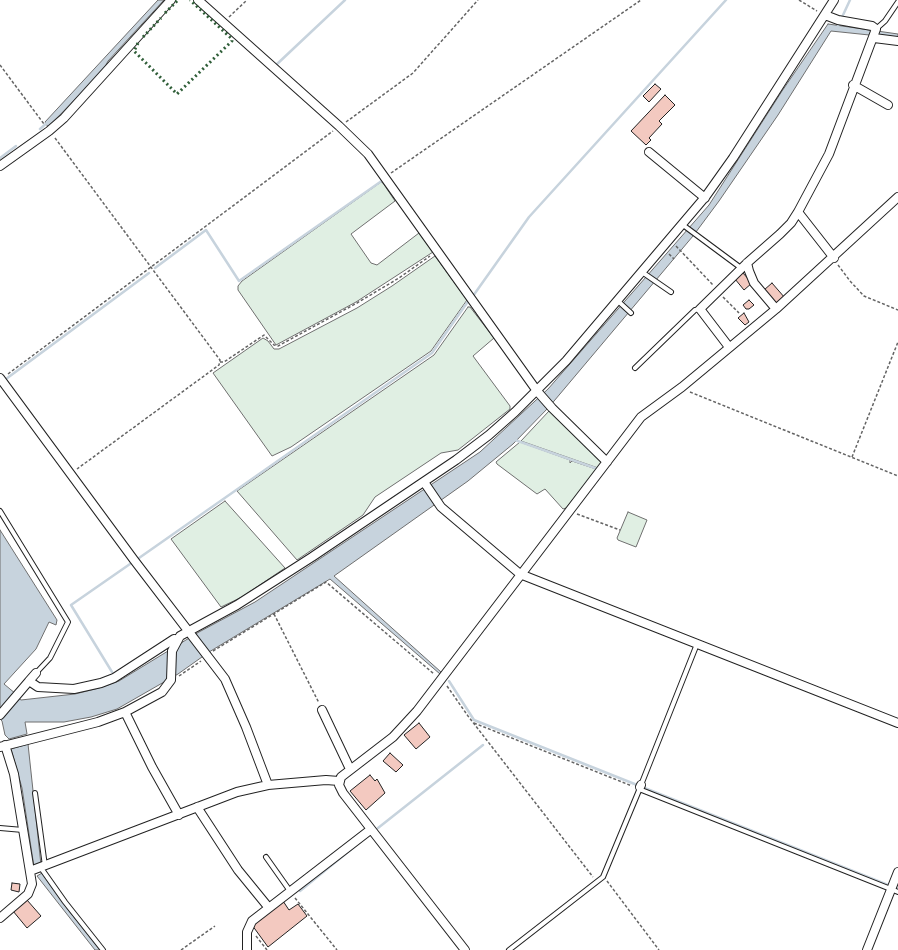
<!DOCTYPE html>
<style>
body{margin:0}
canvas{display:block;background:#fff}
</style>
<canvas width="898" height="950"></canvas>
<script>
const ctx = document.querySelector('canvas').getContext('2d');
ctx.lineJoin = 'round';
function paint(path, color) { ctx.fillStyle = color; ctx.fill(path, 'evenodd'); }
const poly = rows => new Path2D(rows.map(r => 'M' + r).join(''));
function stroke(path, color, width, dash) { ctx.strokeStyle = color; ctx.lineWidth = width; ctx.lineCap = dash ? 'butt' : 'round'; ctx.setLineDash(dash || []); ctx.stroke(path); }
const green = poly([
 [381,182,383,183,395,201,351,234,371,263,377,265,419,233,433,252,356,302,276,345,238,290,238,286,242,281,381,182],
 [435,256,467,300,431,351,291,447,272,456,213,373,263,338,268,341,274,349,279,349,357,308,392,286,435,256],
 [468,307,470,307,494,338,473,356,510,406,510,409,458,450,441,453,375,497,363,515,297,560,237,491,434,355,468,307],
 [549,411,603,461,598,468,521,441,549,411],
 [520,442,570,460,570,463,572,461,596,469,596,471,566,508,563,509,545,489,537,494,497,464,496,462,520,442],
 [225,501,285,568,242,597,221,607,171,539,225,501],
 [628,512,647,520,636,547,618,540,617,538,628,512]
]);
const water = poly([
 [158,0,164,0,108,61,103,71,48,127,45,122,158,0],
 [828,24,898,34,898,38,831,31,778,115,719,201,693,236,549,407,513,444,468,481,334,576,441,672,440,674,330,579,209,652,178,674,117,709,91,717,64,722,25,722,27,734,9,739,5,735,2,721,0,719,17,697,21,700,75,694,99,688,119,681,199,632,255,602,480,452,548,389,709,205,782,91,828,24],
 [0,530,57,620,56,625,49,622,36,649,4,684,16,694,0,712,0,530],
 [28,744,41,865,34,867,22,788,11,749,28,744],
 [42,873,69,911,101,950,95,950,37,876,42,873]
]);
const stream = poly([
 [837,28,850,0],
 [276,65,345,0],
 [40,129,48,122],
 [0,158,16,146],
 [155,268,206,230,239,281,383,180],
 [473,296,529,217,726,0],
 [6,379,149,273],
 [515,440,598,469],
 [139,558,432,353,469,300],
 [112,672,71,605,130,564],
 [449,681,474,720,888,885],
 [378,828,483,745],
 [896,888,898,889],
 [300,891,354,847]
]);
const building = poly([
 [655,84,661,89,649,102,643,96,655,84],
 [665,95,675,105,659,121,662,124,649,138,651,140,646,145,631,131,665,95],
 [742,272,752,283,744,290,735,279,742,272],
 [772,283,785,298,778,304,764,290,772,283],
 [749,300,754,305,749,309,746,309,743,305,749,300],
 [744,313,749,322,745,325,738,318,744,313],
 [419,723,430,737,416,749,404,735,419,723],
 [390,753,403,765,396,772,383,761,390,753],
 [370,775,375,781,377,779,385,793,366,810,350,791,370,775],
 [12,883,20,884,19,892,11,890,12,883],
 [27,900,41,916,27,928,13,911,27,900],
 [283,901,289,910,298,904,307,916,268,947,252,925,283,901]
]);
const path = poly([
 [799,0,817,11],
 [229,17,247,0],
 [0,65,44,124],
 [346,122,413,73,478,0],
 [55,138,220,360,219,365,77,469],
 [391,173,641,0],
 [676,246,713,285],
 [669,254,674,259],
 [838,265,850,281,864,296,898,310],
 [723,297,739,313],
 [220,362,224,362,264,335,274,345,278,346,357,303,399,278,430,256],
 [8,374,333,131],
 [690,392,898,476],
 [852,457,898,342],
 [577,514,620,530],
 [274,614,319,703],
 [213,651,326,582,434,674],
 [179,676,201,661],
 [447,686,468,716,593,877],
 [474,723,632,786],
 [607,881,659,950],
 [295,898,337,950],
 [256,936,267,950],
 [181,950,215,926]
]);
const lane = poly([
 [876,29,885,21,898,2],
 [683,225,741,268],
 [642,272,671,292],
 [618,301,631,313],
 [635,368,695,310,700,309],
 [0,511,68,622,50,658,36,673],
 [641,785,697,644],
 [639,789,898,892],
 [35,793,45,866],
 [0,828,23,830],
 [266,857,290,891],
 [41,868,65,902,103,950],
 [509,950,603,877,640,788]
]);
const street = poly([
 [198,0,339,126,368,154,537,391,552,408,607,462],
 [825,15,838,20,872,26,876,29,829,154,798,212,834,258],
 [874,38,898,41],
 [853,85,888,105],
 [649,152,705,198],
 [0,166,49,131,64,118,171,0],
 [747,263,749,271,754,283,776,309],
 [729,347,700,309,747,263,780,234,791,223,798,212],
 [0,378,134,560,225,679,246,727,268,785],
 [424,482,441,507,520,574,898,723],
 [29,681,36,673],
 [322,710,350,769],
 [125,712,152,767,179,815],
 [0,715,29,681,38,687,74,689,101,683,114,678,174,639,178,640],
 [0,747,98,722,125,712,162,692,171,680,172,651,180,636,237,605,312,557,456,460,489,435,515,412,566,361,706,196,733,158,834,0],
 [640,787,641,785],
 [197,807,238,870,269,908],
 [30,871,237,792,268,785,326,780,339,781],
 [0,918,28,894,32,884,14,774,5,745],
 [247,950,247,932,252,921,370,830],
 [465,950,343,793,339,785,341,777,393,737,417,711,641,417,682,387,776,309,898,197],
 [867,950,898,872]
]);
const hedge = poly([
 [165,13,178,0],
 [143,37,161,18],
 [138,43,134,51,177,94,232,41,232,39,190,0]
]);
paint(green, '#e0efe3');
stroke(green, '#6f6f6f', 1);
paint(water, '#c7d3dd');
stroke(water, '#6f6f6f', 1);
stroke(stream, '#c7d3dd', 2.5);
paint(building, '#f3c9c0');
stroke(building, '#222', 1);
stroke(lane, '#222', 6);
stroke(street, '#222', 10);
stroke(path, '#646464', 1.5, [3, 2]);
stroke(lane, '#fff', 4);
stroke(street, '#fff', 8);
stroke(hedge, '#2f5e38', 3, [2, 3]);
</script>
